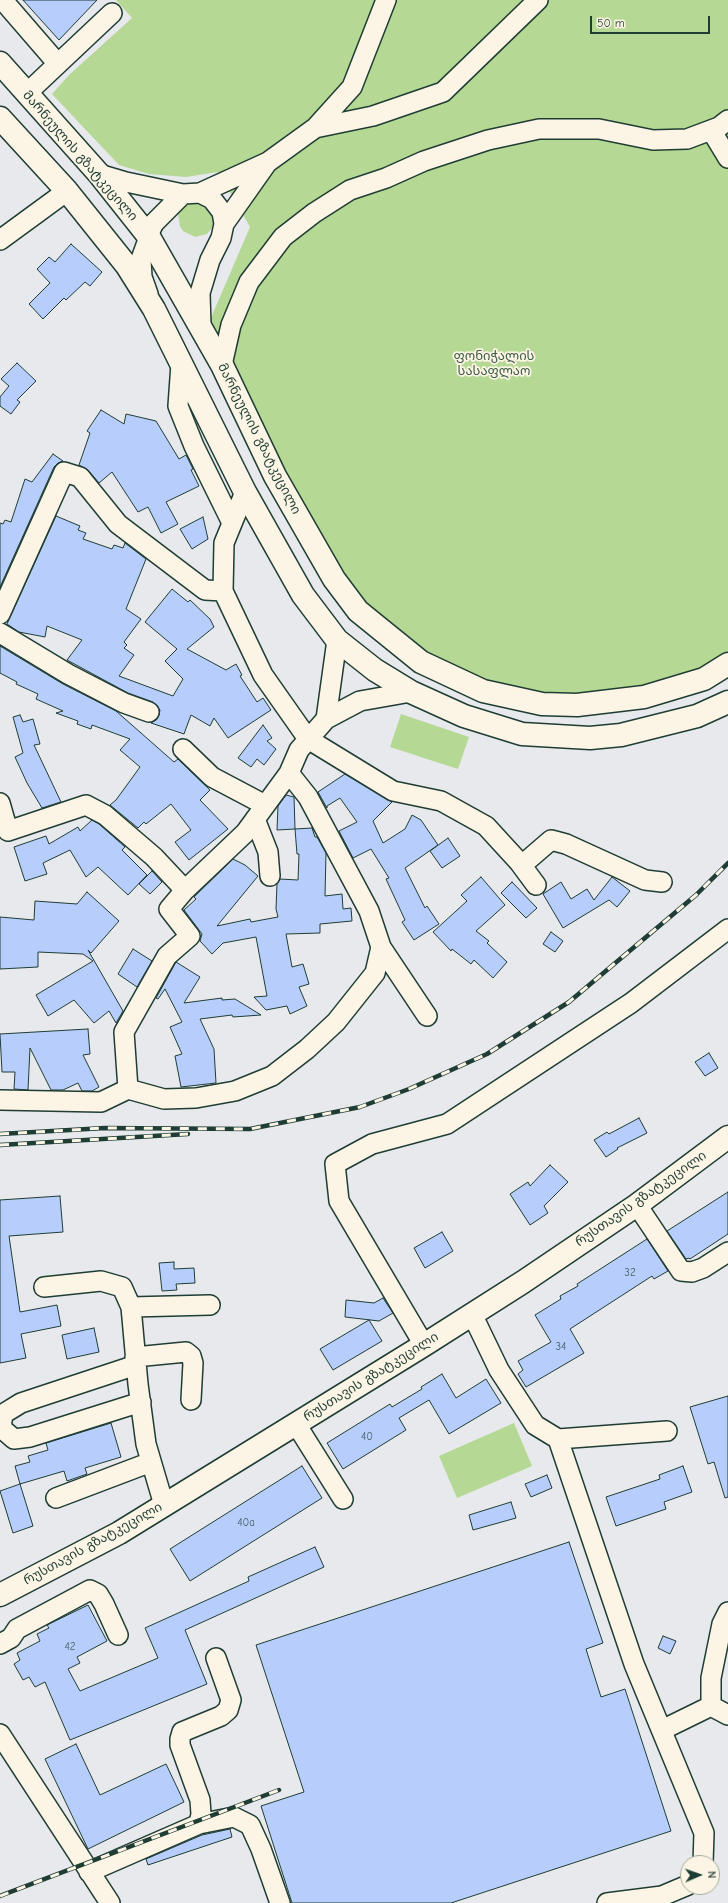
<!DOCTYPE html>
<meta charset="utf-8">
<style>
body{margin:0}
#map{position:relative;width:728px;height:1903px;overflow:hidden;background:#e7e9ec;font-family:"Comic Neue",sans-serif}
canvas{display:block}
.north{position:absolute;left:680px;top:1855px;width:40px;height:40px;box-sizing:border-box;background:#fcf5e5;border:1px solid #a4ab9e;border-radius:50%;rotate:88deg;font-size:11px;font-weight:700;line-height:16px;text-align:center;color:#1f3d34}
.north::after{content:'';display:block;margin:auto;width:14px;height:18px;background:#1f3d34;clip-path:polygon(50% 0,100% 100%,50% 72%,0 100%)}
.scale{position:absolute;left:590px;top:16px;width:120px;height:18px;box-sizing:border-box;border:2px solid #1f3d34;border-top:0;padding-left:5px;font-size:12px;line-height:14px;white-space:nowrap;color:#1f3d34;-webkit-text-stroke:3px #fcf5e5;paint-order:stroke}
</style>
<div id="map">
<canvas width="728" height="1903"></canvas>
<div class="north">N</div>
<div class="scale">50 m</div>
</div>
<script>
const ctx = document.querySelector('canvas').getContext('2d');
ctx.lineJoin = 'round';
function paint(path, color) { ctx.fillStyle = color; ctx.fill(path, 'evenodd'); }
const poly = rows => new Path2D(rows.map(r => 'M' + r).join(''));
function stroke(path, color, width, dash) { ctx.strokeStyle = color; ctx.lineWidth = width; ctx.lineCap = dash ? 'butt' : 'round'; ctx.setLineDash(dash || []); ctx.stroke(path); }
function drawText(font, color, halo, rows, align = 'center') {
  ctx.font = font + ' "Comic Neue","Noto Sans Georgian",sans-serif'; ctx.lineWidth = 3.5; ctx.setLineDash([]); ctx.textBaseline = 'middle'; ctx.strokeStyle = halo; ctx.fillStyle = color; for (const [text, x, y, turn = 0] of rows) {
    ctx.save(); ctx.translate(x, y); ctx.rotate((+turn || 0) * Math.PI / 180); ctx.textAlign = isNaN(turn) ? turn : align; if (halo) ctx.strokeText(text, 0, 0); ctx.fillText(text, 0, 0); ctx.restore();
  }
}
const green = poly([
 [116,0,728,0,728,656,674,680,554,700,474,683,426,661,339,578,210,320,250,227,218,172,186,177,149,174,119,165,52,94,69,75,132,18],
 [190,199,213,206,215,224,207,234,195,237,183,231,180,226,178,214,180,208],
 [401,714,469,737,458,769,390,747],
 [514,1423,532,1466,457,1498,439,1456]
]);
const building = poly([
 [23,0,97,0,59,40,23,0],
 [71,244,102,272,90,286,85,282,66,300,64,298,43,319,29,304,50,283,37,269,49,257,55,262,71,244],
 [17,363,36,381,17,400,20,402,11,414,0,406,0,397,9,386,1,379,17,363],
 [101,410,124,424,126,414,156,421,179,459,186,455,193,469,191,470,199,486,166,502,178,524,161,533,148,507,138,512,112,472,99,483,88,470,79,465,90,433,87,431,101,410],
 [53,454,63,461,58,463,54,467,0,587,0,523,3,524,5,520,11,522,25,479,32,482,53,454],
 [56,516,80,526,78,530,86,533,83,539,112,549,114,545,123,548,125,543,146,559,126,609,141,619,124,642,127,645,124,648,134,655,119,676,173,696,183,679,165,661,177,649,145,622,172,589,188,602,190,600,210,619,214,627,187,649,226,670,236,664,242,675,240,676,257,702,263,698,271,710,228,738,214,718,210,726,191,715,184,734,151,723,156,720,159,715,160,710,153,702,128,693,67,660,82,640,47,626,45,637,19,632,7,624,56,516],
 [203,517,208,539,192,549,180,529,203,517],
 [0,646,63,684,116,711,174,762,178,759,210,790,200,800,228,829,189,860,175,842,191,830,171,804,146,824,144,822,138,828,110,805,116,800,140,767,120,750,130,739,92,725,91,729,77,724,78,721,56,713,63,711,36,699,38,694,16,684,17,682,0,673,0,646],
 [20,715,23,722,33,719,40,744,34,745,61,802,42,808,27,783,15,757,23,753,13,717,20,715],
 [263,725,272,738,267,741,276,749,264,765,257,759,251,767,238,758,263,725],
 [345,774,392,802,373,821,383,843,405,829,412,815,421,820,438,845,405,868,425,908,427,906,439,924,414,940,402,922,405,920,386,879,389,878,371,849,353,858,339,831,357,822,340,798,327,806,327,808,318,792,345,774],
 [286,795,294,797,295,829,277,830,278,806,286,795],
 [92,820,99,824,125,847,122,850,147,875,128,895,98,867,86,877,70,850,43,863,47,874,25,881,14,847,46,836,49,844,78,827,80,831,92,820],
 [312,828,315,837,317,837,326,853,325,896,342,894,343,909,351,908,352,921,320,924,320,933,286,934,292,967,303,964,309,984,299,987,307,1006,290,1014,287,1006,266,1010,254,997,267,996,256,937,223,943,212,954,200,941,202,934,184,910,196,899,194,897,233,859,245,865,258,876,217,926,250,919,251,922,278,917,276,909,277,884,280,879,298,880,299,854,297,854,295,829,312,828],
 [448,838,460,856,442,868,430,851,448,838],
 [152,871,162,882,150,894,139,884,152,871],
 [481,877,505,905,476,931,489,941,487,943,507,962,493,978,474,960,471,964,452,949,451,951,433,932,467,901,461,895,481,877],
 [612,877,630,891,617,907,609,900,563,928,543,894,561,882,571,899,587,889,594,900,612,877],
 [512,882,537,908,526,918,501,893,512,882],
 [87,892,119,921,91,953,88,950,123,1011,116,1023,109,1011,94,1023,74,1000,48,1016,36,995,93,961,83,954,38,952,38,967,0,969,0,917,34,920,35,901,77,904,87,892],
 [551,932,563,941,555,952,543,944,551,932],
 [133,949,152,961,137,987,118,974,133,949],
 [176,962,200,977,184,1003,222,998,222,1000,235,999,261,1015,233,1017,232,1015,200,1019,214,1049,216,1083,181,1087,175,1056,182,1054,170,1027,182,1022,165,989,158,999,156,998,176,962],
 [88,1029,90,1054,83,1055,99,1087,92,1091,82,1091,78,1083,63,1090,51,1090,30,1048,28,1090,14,1089,15,1072,2,1072,0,1034,88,1029],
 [709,1053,718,1068,705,1076,695,1062,709,1053],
 [639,1118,647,1133,617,1148,618,1149,606,1157,594,1140,607,1132,609,1134,639,1118],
 [550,1165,568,1182,544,1206,548,1213,530,1225,510,1194,528,1182,530,1186,550,1165],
 [728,1192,728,1234,690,1259,689,1258,686,1259,667,1231,728,1192],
 [60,1196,63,1232,9,1236,20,1312,57,1305,61,1326,21,1334,26,1358,0,1363,0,1200,60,1196],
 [442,1232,453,1251,425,1268,414,1248,442,1232],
 [647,1239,668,1271,654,1279,652,1276,570,1329,584,1353,526,1387,518,1374,523,1370,518,1361,551,1342,535,1315,561,1299,560,1296,578,1286,577,1284,647,1239],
 [174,1262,174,1269,194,1268,195,1283,176,1284,177,1290,162,1291,159,1263,174,1262],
 [383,1298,393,1313,379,1321,345,1317,346,1300,374,1303,383,1298],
 [369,1320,382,1341,333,1370,320,1349,369,1320],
 [94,1328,99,1352,67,1359,62,1335,94,1328],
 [442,1374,456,1398,486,1379,501,1403,449,1434,429,1400,399,1418,406,1430,343,1469,327,1443,390,1404,392,1407,422,1389,421,1387,442,1374],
 [728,1396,728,1497,725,1498,714,1462,708,1464,690,1407,728,1396],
 [111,1423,121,1457,85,1468,87,1474,67,1481,64,1471,20,1484,15,1466,30,1462,28,1456,48,1450,46,1443,111,1423],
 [302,1466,322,1498,190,1581,170,1549,302,1466],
 [683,1466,692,1492,664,1502,666,1509,616,1526,606,1497,660,1479,659,1475,683,1466],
 [547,1475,552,1488,531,1497,525,1484,547,1475],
 [20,1484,33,1526,13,1533,0,1491,20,1484],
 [511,1502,516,1518,473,1530,469,1515,511,1502],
 [569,1542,603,1643,586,1649,601,1697,625,1689,671,1831,451,1903,292,1903,261,1806,304,1792,256,1645,569,1542],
 [315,1547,324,1567,185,1630,207,1684,70,1740,45,1682,35,1687,29,1677,23,1680,14,1664,20,1660,17,1653,40,1641,37,1634,49,1628,47,1625,88,1605,107,1641,77,1657,80,1663,68,1669,80,1691,158,1658,145,1628,249,1581,248,1577,315,1547],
 [663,1636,676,1641,670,1654,658,1648,663,1636],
 [76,1744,100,1795,166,1764,184,1802,88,1849,45,1759,76,1744],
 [230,1829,232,1837,148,1865,146,1859,202,1835,230,1829]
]);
const minor = poly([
 [7,5,58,64],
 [26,94,112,13],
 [315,128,373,116,443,92,538,0],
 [711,130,728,158],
 [99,174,126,182,183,194],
 [200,193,268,162,315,128,352,87,386,0],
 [224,224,267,163],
 [0,240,67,191],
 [148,294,142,277,141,259,149,237,149,233,154,223,183,194,200,193,212,199,222,212,224,224,221,238,210,260,200,293,201,326],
 [181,364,178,406,194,446,232,523],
 [222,365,231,325,249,282,283,237,314,213,350,190,386,178,424,161,488,140,539,129,599,129,653,140,687,139,719,127,728,120],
 [245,492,224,543,223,591,263,675,308,739,393,791,441,801,486,826,519,862,536,885],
 [0,614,64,472,80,477,118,524,205,590,223,591],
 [0,633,68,674,124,703,149,712],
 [326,719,337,640],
 [183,749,212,777,265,805],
 [0,803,8,831],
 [255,819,268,852,270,876],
 [8,831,86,805,105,815,154,857,185,890],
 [522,865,551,840,566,844,645,880,662,882],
 [381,947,427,1016],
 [128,1089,124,1032,167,956,190,936,169,909,185,890,245,833,289,773,299,750,326,719,360,701,411,692],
 [0,1100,101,1102,128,1089,164,1099,196,1098,235,1091,272,1076,307,1049,336,1022,375,973,381,947,369,911,308,797,289,773],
 [637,1205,681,1271,692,1272,703,1268,728,1252],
 [44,1287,101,1281,122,1287,131,1307,138,1384,146,1444,164,1505],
 [131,1307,210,1305],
 [472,1314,499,1370,535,1425,558,1439,667,1431],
 [424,1345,339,1201,335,1164,372,1144,447,1124,631,1003,728,929],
 [135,1357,186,1352,191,1356,193,1363,191,1400],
 [136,1365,21,1403,3,1414,1,1428,14,1439,30,1437,141,1402],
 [296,1424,343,1499],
 [558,1439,634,1664,704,1833,703,1863],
 [56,1498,151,1462],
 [0,1644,11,1638,17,1629,90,1590,98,1594,104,1604,118,1635],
 [711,1706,728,1715],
 [662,1730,711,1706,711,1678,722,1624,728,1612],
 [0,1734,110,1903],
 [199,1824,234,1817,250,1825,261,1849,280,1903],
 [89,1872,199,1824,201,1814,200,1800,180,1745,180,1739,182,1732,221,1716,228,1710,231,1700,216,1658],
 [607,1903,662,1896,688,1885]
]);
const highway = poly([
 [0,63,99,174,149,237,222,365,275,476,334,579,358,611,421,662,483,691,542,704,577,705,644,697,704,679,728,664],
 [0,118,67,191,127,266,154,309,245,492,303,595,337,640,375,670,411,692,464,716,522,734,590,738,621,735,697,716,728,702],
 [0,1595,119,1533,424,1345,523,1282,637,1205,728,1137]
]);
const rail = poly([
 [0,1134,105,1128,250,1129,360,1107,409,1089,487,1054,569,1002,696,895,728,863],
 [0,1145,188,1134],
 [0,1896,279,1790]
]);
const numberNames = [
 ["32",630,1273],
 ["34",561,1347],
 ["40",367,1437],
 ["40a",246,1523],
 ["42",70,1647]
];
const streetNames = [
 ["მარნეულის გზატკეცილი",80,156,49],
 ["მარნეულის გზატკეცილი",259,439,63],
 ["რუსთავის გზატკეცილი",641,1199,-35],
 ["რუსთავის გზატკეცილი",371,1377,-32],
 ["რუსთავის გზატკეცილი",93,1544,-29]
];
const parkNames = [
 ["ფონიჭალის",494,356],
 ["სასაფლაო",494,371]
];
paint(green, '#b5d994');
paint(building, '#b7cefc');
stroke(building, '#1f3d34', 1);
stroke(minor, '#1f3d34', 22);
stroke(highway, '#1f3d34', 25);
stroke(minor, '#fcf5e5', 19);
stroke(highway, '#fcf5e5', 22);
stroke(rail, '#1f3d34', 4.5);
stroke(rail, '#fcf5e5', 3, [9]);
drawText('11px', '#456166', null, numberNames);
drawText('13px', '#1f3d34', '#fcf5e5', streetNames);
drawText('13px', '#3d5c47', '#fcf5e5', parkNames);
</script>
